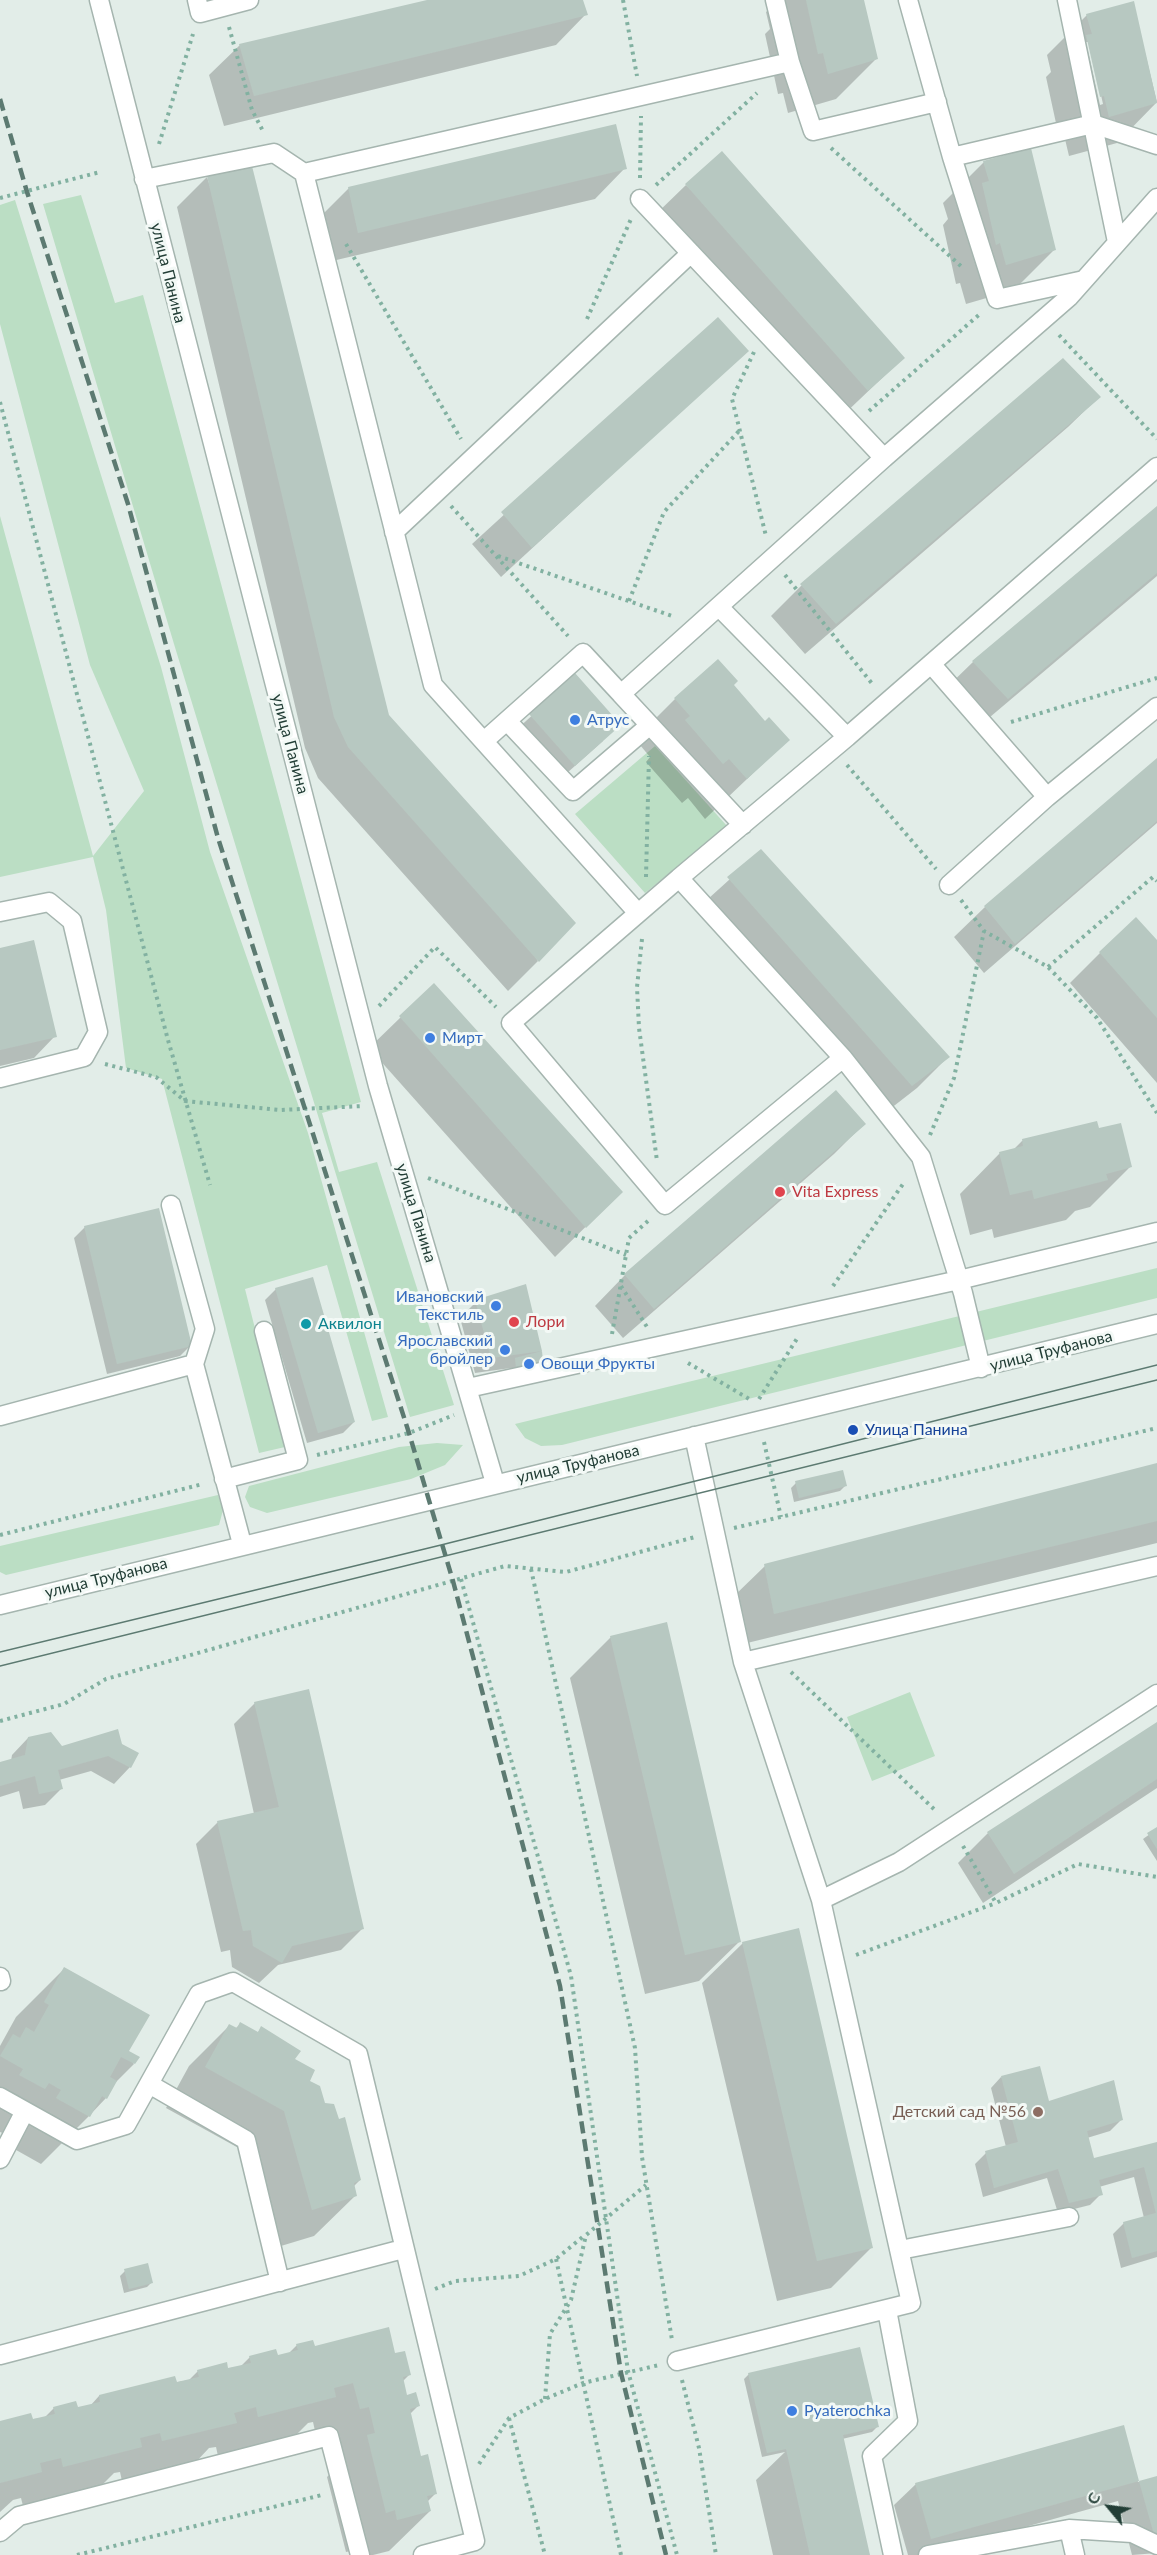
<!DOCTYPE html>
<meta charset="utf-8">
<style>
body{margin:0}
#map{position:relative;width:1157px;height:2555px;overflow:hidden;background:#e2ede8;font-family:Lato,sans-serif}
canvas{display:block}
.north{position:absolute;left:1079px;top:2477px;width:60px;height:60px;-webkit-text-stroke:4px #f3f9f6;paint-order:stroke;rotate:299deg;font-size:16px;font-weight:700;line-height:24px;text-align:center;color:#223e36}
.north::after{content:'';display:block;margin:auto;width:21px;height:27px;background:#223e36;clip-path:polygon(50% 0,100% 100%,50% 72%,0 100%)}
</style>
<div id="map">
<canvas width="1157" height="2555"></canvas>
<div class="north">С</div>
</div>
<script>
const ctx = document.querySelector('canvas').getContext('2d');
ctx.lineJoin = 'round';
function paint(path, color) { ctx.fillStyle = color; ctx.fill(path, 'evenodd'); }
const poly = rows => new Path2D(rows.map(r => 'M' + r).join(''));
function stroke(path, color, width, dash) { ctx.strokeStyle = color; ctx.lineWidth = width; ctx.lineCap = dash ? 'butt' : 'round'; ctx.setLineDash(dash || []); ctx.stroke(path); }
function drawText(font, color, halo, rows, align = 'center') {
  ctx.font = font + ' Lato,sans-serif'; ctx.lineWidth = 6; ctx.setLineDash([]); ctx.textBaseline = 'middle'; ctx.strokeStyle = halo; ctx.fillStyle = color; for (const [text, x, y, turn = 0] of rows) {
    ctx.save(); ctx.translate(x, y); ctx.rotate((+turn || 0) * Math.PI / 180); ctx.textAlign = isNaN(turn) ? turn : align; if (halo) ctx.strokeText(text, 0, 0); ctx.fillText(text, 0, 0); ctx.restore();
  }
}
const green = poly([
 [81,195,115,303,143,295,361,1102,322,1113,339,1172,377,1162,454,1405,410,1417,174,644,43,204],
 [15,200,161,667,210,852,308,1133,388,1417,372,1421,327,1265,245,1289,285,1447,259,1453,162,1079,126,1068,106,910,93,857,0,877,0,516,93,856,144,791,90,665,0,324,0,205],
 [655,746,727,826,645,893,575,814],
 [1157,1268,1157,1298,562,1445,541,1446,525,1438,515,1424],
 [437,1443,463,1445,445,1465,411,1479,267,1513,250,1507,245,1497,249,1486,399,1447],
 [218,1495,223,1510,219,1525,6,1575,0,1572,0,1546],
 [910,1692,935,1756,872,1781,847,1717]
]);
const shadow = poly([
 [433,0,582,0,586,14,556,45,224,126,209,75,240,45],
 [778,0,862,0,876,59,836,99,788,113,783,93,778,94,765,34,770,29,766,12],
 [1133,3,1157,102,1117,143,1069,156,1064,135,1059,137,1046,77,1051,72,1047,55,1087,15],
 [1086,42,1089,42,1103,104,1100,105],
 [984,162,1054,250,1014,290,966,304,960,283,956,284,943,225,948,219,943,203],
 [625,168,595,199,328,262,318,219,349,188],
 [207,177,387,716,538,961,508,991,318,778,305,748,177,207],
 [686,185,903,358,837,421,655,215],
 [718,319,747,350,501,577,472,544],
 [1099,397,1068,427,805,654,771,616,801,586],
 [1157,508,1157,576,977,728,942,692,973,662],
 [575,676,603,741,558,781,514,732],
 [732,685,765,723,788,740,705,819,688,798,682,803,646,762,650,757,635,739,675,699],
 [1157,760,1157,823,984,973,954,937,985,907],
 [761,851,948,1057,917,1088,881,1116,698,908],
 [1157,942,1157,1083,1070,983,1100,953],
 [0,950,55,1036,34,1058,0,1066],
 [434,985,621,1192,555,1257,369,1048],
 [836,1092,864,1124,834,1154,623,1338,595,1306,625,1275],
 [1098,1130,1130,1167,1090,1207,1075,1211,1066,1220,994,1238,992,1229,970,1235,960,1194,1000,1153,1013,1150,1022,1141],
 [85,1227,190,1346,180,1356,107,1374,74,1238],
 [276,1289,354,1422,343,1433,307,1443,265,1300],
 [476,1302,541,1351,542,1370,512,1381,511,1368,475,1373,460,1318],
 [1157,1464,1157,1543,743,1644,734,1596,765,1566],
 [796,1483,845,1486,840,1491,794,1502,791,1488],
 [611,1637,740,1941,699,1981,645,1994,570,1678],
 [255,1703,362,1929,341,1950,278,1965,259,1983,232,1967,230,1950,221,1952,196,1844,218,1822,254,1814,234,1724],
 [1157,1723,1157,1788,983,1903,958,1863,988,1833],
 [28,1738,61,1747,121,1745,137,1754,130,1767,114,1784,91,1771,59,1780,61,1789,45,1805,23,1809,19,1791,0,1797,0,1764,11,1761,12,1755],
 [1157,1829,1157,1861,1143,1839],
 [743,1943,872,2247,831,2288,777,2301,702,1983],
 [64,1969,134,2064,113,2085,106,2098,89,2116,41,2164,9,2146,14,2138,0,2132,0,2046,16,2017],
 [240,2024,257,2033,262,2028,308,2081,324,2105,360,2180,353,2187,355,2196,314,2236,271,2249,244,2151,166,2108,189,2066,229,2026,235,2029],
 [1001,2077,1048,2103,1121,2120,1110,2131,1087,2138,1092,2160,1157,2143,1157,2257,1121,2268,1113,2234,1124,2223,1144,2218,1134,2177,1099,2187,1101,2194,1090,2205,1058,2213,1047,2178,983,2197,975,2164,986,2153,1006,2147,991,2088],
 [125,2271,152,2282,147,2287,124,2293,120,2276],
 [297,2345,394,2355,409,2375,402,2382,406,2396,418,2406,410,2414,420,2458,436,2493,427,2502,430,2511,389,2551,373,2555,356,2555,355,2550,346,2552,327,2477,334,2470,329,2446,319,2449,313,2422,308,2423,294,2437,218,2456,216,2447,209,2448,195,2463,122,2481,120,2472,114,2473,100,2487,23,2506,21,2498,13,2500,0,2512,0,2422,44,2418,54,2408,77,2409,90,2406,99,2396,189,2380,198,2371,240,2367,250,2357,287,2355],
 [749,2374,877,2427,872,2432,842,2439,869,2555,773,2555,756,2480,785,2452,762,2457,744,2379],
 [1123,2426,1138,2482,1157,2478,1157,2553,1132,2555,1118,2501,925,2555,908,2555,894,2505,916,2484]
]);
const building = poly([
 [427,0,583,0,588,15,254,96,239,44],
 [806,0,864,0,878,59,828,74,823,53,818,54],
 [1134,1,1157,103,1109,117,1104,96,1100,97,1086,35,1092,34,1086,14],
 [616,124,627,169,358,233,348,187],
 [1031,148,1056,250,1006,265,1000,243,996,245,982,183,989,181,983,161],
 [722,151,905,358,868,391,685,184],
 [251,162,389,715,576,923,539,962,348,747,334,717,207,176],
 [718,317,749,351,532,548,501,512],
 [1063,358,1101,397,836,624,800,584],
 [1157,506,1157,573,1008,699,972,661],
 [718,659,738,681,734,685,765,721,769,717,790,740,747,779,729,759,723,764,685,720,690,716,674,698],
 [575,673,621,725,575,766,529,714],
 [1157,758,1157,821,1015,944,984,906],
 [761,849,950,1057,912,1086,727,877],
 [1136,917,1157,940,1157,1018,1099,952],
 [34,940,57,1037,0,1050,0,948],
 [434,983,623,1192,586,1228,399,1016],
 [836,1090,866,1124,654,1309,624,1274],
 [1097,1121,1099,1128,1121,1123,1132,1167,1106,1174,1108,1180,1034,1199,1032,1190,1010,1195,999,1152,1023,1146,1022,1139],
 [159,1208,192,1346,117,1364,84,1226],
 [313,1277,355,1422,318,1433,275,1288],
 [526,1284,542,1351,491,1358,475,1300],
 [542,1351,544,1371,517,1377,515,1358],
 [1157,1463,1157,1521,774,1614,764,1564],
 [843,1470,847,1486,799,1498,795,1481],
 [667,1622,741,1942,685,1955,610,1636],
 [309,1689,364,1929,292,1946,282,1963,253,1946,251,1930,243,1931,217,1821,279,1807,254,1702],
 [1157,1722,1157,1779,1014,1874,987,1832],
 [118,1729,122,1744,139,1753,131,1768,108,1756,58,1770,63,1789,39,1794,35,1776,0,1786,0,1762,25,1755,28,1737,51,1732,62,1746],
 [1157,1827,1157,1849,1147,1833],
 [799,1928,873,2248,817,2261,742,1942],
 [64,1967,150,2015,129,2051,140,2057,135,2064,121,2057,110,2077,117,2081,107,2099,102,2096,90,2117,56,2098,61,2090,49,2083,45,2089,19,2075,23,2069,0,2056,13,2034,20,2038,26,2027,34,2032,49,2005,44,2002],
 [240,2022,258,2032,261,2026,301,2051,295,2059,315,2070,310,2081,320,2086,325,2103,334,2104,339,2119,345,2117,361,2180,354,2183,357,2196,312,2210,284,2111,205,2067,229,2024,237,2028],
 [1040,2066,1049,2101,1114,2080,1123,2120,1087,2131,1094,2158,1157,2142,1157,2251,1132,2258,1123,2222,1156,2213,1144,2167,1099,2180,1103,2195,1069,2203,1058,2169,994,2188,985,2151,1018,2142,1001,2076],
 [148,2263,153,2283,129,2289,124,2269],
 [389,2327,395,2353,405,2351,411,2375,403,2377,407,2395,416,2392,420,2406,410,2409,421,2456,428,2454,437,2494,427,2496,431,2511,397,2520,395,2510,386,2513,367,2435,375,2433,369,2407,360,2409,353,2383,334,2388,336,2397,258,2417,256,2407,234,2413,237,2423,162,2441,160,2433,140,2438,142,2447,63,2467,61,2458,40,2463,42,2472,0,2483,0,2421,31,2413,33,2419,55,2414,53,2407,76,2401,78,2407,100,2402,99,2395,175,2376,177,2382,199,2377,197,2370,227,2362,228,2368,251,2363,249,2356,276,2349,278,2355,298,2350,296,2344,313,2340,315,2346],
 [860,2347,879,2427,843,2435,870,2555,810,2555,786,2449,767,2453,748,2373],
 [1124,2425,1139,2481,931,2539,915,2483],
 [1157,2476,1157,2538,1155,2538,1139,2481]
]);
const path = poly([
 [623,0,637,76],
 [229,27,252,110,264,133],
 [159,144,193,34],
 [831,148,963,268],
 [640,178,641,116],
 [656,185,757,93],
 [0,198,100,172],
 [346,244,461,439],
 [587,319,631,219],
 [1059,335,1157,439],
 [754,352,732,399,766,536],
 [0,402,168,1040,210,1185],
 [869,411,981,313],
 [451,506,568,636],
 [498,556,675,617],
 [785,575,874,686],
 [629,601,664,512,739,431],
 [1011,722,1157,678],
 [847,765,936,869],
 [646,877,649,756],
 [961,900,984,931,1048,967,1097,1018,1157,1113],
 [642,939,637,987,639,1028,657,1161],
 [1048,967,1153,877,1157,881],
 [379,1006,435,947,496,1007],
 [105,1064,156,1077,185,1101,280,1110,363,1106],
 [930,1135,954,1078,984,931],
 [428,1178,626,1255],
 [621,1286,647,1327],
 [833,1286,905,1181],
 [612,1334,629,1238,649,1220],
 [688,1363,751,1400],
 [759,1399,798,1337],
 [764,1442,781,1517],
 [317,1455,409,1433,454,1415],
 [734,1528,1157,1428],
 [0,1535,203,1484],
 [531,1569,635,2048,642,2157,672,2340],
 [461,1579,571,1976,628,2371,677,2555],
 [791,1672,937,1812],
 [0,1721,64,1704,106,1679,505,1566,566,1572,695,1537],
 [963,1846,996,1903,1078,1864,1157,1877],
 [856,1955,996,1903],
 [556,2259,621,2555],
 [435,2289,455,2281,519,2276,556,2259,585,2235],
 [682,2380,699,2448,716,2555],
 [545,2399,550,2334,571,2300,586,2235,646,2185],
 [509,2418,545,2555],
 [479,2464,509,2418,545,2399,583,2383,659,2365],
 [77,2555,322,2495]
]);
const minor = poly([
 [99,0,378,1086,495,1483],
 [197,0,200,13,249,0],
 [908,0,952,157],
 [1067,0,1117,242],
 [790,62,813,131,937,102],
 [304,173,790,62,775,0],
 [144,179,274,153,304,173,433,685,638,913],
 [640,199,884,458,621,694,743,825],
 [1084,280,997,299,952,157,1093,124,1157,145],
 [884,458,1069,297,1157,198],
 [394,532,691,253],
 [719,607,847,737,679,878,843,1058,921,1157,963,1293,981,1368],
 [932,665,1047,797,1157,707],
 [507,721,573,791,650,725],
 [847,737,1157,467],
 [484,741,583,653,621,694],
 [679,878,511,1023,665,1205,843,1058],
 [949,885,1047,797],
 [0,912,49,902,72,921,98,1032,84,1057,0,1078],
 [171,1205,205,1329,194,1364],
 [468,1388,959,1280,1157,1232],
 [0,1416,194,1364,242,1544],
 [224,1479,298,1460,264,1331],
 [0,1605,1157,1324],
 [743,1662,1157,1566],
 [821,1900,899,1862,1157,1694],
 [0,1977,1,1981],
 [149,2084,246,2140,280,2282],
 [0,2097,77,2140,126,2125,199,1994,233,1982,358,2054,475,2541,423,2555],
 [0,2159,25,2111],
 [900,2250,1069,2217],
 [887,2310,908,2421,872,2456,893,2555],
 [0,2355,403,2249],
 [677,2361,911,2303,821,1900,743,1662,694,1436],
 [1069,2529,1132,2533,1157,2545],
 [0,2532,19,2516,329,2436,360,2555],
 [928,2555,1069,2529,1075,2555]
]);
const tram = poly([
 [0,1652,441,1545,1157,1365],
 [0,1666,1157,1380]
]);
const rail = poly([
 [0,99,27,192,128,504,218,838,409,1433,453,1581,560,1986,621,2373,666,2555]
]);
const markers = [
 [575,720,6,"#3f7fe0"],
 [430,1038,6,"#3f7fe0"],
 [780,1192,6,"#e0444e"],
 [496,1306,6,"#3f7fe0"],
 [514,1322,6,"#e0444e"],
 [306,1324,6,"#0f9aa8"],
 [505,1350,6,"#3f7fe0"],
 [529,1364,6,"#3f7fe0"],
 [853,1430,6,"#1a4fb4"],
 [1038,2112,6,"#8d6e63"],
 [792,2411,6,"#3f7fe0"]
];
const streetNames = [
 ["улица Панина",168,273,76],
 ["улица Панина",290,744,75],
 ["улица Панина",416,1213,73],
 ["улица Труфанова",1051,1351,-14],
 ["улица Труфанова",578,1464,-13],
 ["улица Труфанова",106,1578,-14]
];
const shopNames = [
 ["Атрус",587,720],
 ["Мирт",442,1038],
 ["Ивановский",484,1297,"right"],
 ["Текстиль",484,1315,"right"],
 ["Ярославский",493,1341,"right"],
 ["бройлер",493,1359,"right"],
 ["Овощи Фрукты",541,1364],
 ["Pyaterochka",804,2411]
];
const healthNames = [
 ["Vita Express",792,1192],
 ["Лори",526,1322]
];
const cultureNames = [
 ["Аквилон",318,1324]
];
const transitNames = [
 ["Улица Панина",865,1430]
];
const educationNames = [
 ["Детский сад №56",1026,2112]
];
paint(green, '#bbdec4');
paint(shadow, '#0003');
paint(building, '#b7c8c1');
stroke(minor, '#a5b5af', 21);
stroke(path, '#82b1a1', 4, [3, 4.5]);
stroke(minor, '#fff', 18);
stroke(tram, '#5c7a71', 1.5);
stroke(rail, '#5c7a71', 4.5, [12, 6]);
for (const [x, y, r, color] of markers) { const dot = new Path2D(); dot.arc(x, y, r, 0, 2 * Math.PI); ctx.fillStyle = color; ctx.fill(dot); stroke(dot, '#f3f9f6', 2); }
drawText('16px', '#223e36', '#f3f9f6', streetNames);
drawText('16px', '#366cbe', '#f3f9f6', shopNames, 'left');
drawText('16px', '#be3a42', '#f3f9f6', healthNames, 'left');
drawText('16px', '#0d838f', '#f3f9f6', cultureNames, 'left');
drawText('16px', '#164399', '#f3f9f6', transitNames, 'left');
drawText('16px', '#785e54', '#f3f9f6', educationNames, 'right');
</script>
